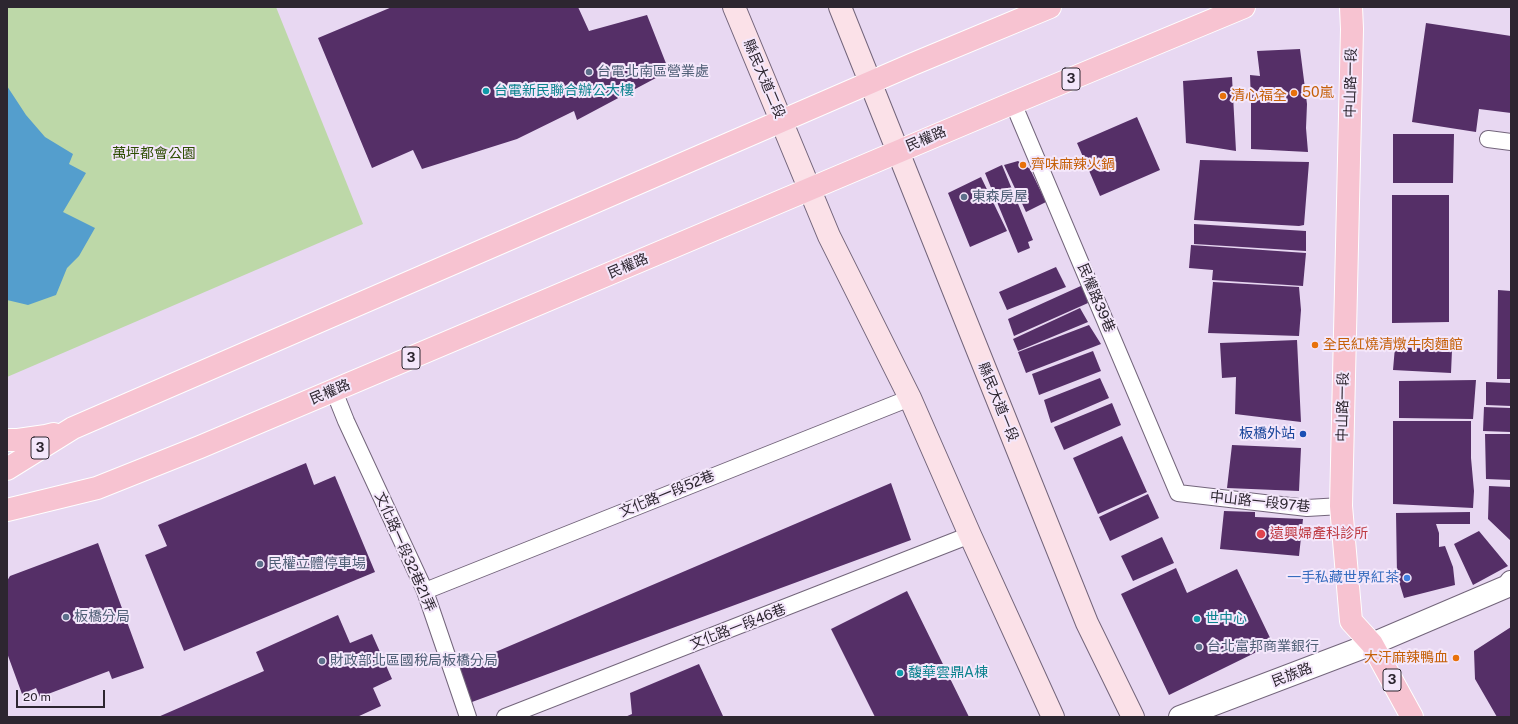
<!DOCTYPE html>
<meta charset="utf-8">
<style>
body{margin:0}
#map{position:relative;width:1518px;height:724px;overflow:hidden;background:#e8d8f2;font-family:"Public Sans",sans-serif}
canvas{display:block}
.frame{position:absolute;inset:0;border:8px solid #2d2630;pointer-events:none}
.scale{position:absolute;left:16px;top:690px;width:89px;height:18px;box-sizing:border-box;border:2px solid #2d2630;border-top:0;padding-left:5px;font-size:12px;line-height:14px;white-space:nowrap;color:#2d2630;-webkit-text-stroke:3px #f4e7fb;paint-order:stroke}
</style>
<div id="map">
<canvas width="1518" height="724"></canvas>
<div class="frame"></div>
<div class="scale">20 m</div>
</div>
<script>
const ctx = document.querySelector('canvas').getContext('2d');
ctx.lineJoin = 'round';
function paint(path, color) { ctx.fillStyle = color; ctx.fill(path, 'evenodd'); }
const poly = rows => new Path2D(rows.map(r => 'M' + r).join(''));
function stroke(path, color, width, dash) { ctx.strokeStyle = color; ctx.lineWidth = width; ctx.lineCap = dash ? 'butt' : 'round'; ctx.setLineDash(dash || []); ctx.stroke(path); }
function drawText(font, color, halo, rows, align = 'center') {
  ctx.font = font + ' "Public Sans","Noto Sans TC",sans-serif'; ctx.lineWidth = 4; ctx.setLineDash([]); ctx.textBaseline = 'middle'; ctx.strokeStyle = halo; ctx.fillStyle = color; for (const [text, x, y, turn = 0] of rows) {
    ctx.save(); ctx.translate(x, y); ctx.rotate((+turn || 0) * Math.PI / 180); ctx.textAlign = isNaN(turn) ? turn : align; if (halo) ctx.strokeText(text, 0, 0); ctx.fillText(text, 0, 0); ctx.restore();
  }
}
const green = poly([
 [7,7,276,7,363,224,7,377]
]);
const water = poly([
 [7,86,26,115,45,137,73,154,69,164,86,173,63,212,95,228,79,256,67,268,56,295,28,305,7,300]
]);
const building = poly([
 [392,7,578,7,589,31,647,15,669,71,577,120,574,111,517,139,422,169,413,150,372,168,318,38],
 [1426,23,1511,36,1511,113,1479,109,1476,132,1412,122],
 [1300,49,1307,104,1306,128,1308,152,1251,149,1251,102,1250,75,1260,76,1257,51],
 [1232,77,1236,151,1186,143,1183,81],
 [1137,117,1160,170,1100,196,1077,143],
 [1393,134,1454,134,1453,183,1393,183],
 [1200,160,1309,162,1304,225,1299,226,1194,220],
 [1018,161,1030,169,1046,202,1026,212,1004,165],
 [1002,165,1033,240,1028,242,1030,248,1018,253,985,173],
 [981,177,1007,231,970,247,948,193],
 [1392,195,1449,195,1449,322,1392,323],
 [1194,224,1306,231,1306,251,1194,244],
 [1191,245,1306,253,1303,286,1212,280,1213,270,1189,268],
 [1056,267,1066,287,1007,310,999,292],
 [1213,282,1299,287,1301,310,1299,336,1208,333],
 [1083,285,1088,303,1014,336,1008,319],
 [1498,290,1511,291,1511,379,1497,379],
 [1080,308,1088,322,1018,351,1013,339],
 [1089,325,1101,344,1026,373,1018,352],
 [1297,340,1301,422,1235,414,1236,377,1222,378,1220,343],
 [1395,347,1452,350,1451,373,1393,370],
 [1093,351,1101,371,1039,395,1032,374],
 [1100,378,1109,398,1051,423,1044,400],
 [1476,380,1473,419,1399,418,1399,381],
 [1486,382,1511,383,1511,406,1486,405],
 [1112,403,1121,425,1064,450,1054,427],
 [1484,407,1511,408,1511,432,1483,431],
 [1393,421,1471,421,1471,458,1474,491,1473,508,1393,504],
 [1485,434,1511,434,1511,480,1486,479],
 [1122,436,1147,492,1098,514,1073,458],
 [1232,445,1301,448,1299,491,1227,488],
 [306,463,314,485,335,476,375,572,184,651,145,555,167,546,158,525],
 [891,483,911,540,472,702,458,668],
 [1489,486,1511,487,1511,541,1488,519],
 [1148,494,1159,518,1110,541,1099,517],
 [1224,511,1255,512,1255,517,1303,519,1299,556,1220,549],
 [1470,512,1470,524,1436,524,1439,533,1439,547,1445,546,1453,567,1455,585,1404,598,1397,575,1396,513],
 [1479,531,1508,566,1473,585,1454,544],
 [1162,537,1174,563,1133,581,1121,556],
 [98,543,144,668,112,679,109,671,40,697,36,688,22,694,7,653,7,581,10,576],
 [1176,568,1187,593,1237,569,1273,644,1169,695,1121,594],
 [907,591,969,717,875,717,831,629],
 [338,615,350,643,372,634,392,679,373,688,381,706,357,717,158,717,264,671,256,652],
 [1511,627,1511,717,1497,717,1475,679,1474,651],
 [699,664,723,716,719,717,625,717,632,714,630,693]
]);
const service = poly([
 [1013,103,1178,493,1307,508,1341,506],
 [1488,139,1511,142],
 [334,391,346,421,425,591,468,717],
 [425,591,910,398],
 [505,717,970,535]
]);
const minor = poly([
 [1180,717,1372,644,1508,586,1511,582]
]);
const secondary = poly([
 [734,7,829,236,910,398,970,535,1053,717],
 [840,7,1087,623,1133,717]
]);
const primary = poly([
 [1351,7,1352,29,1341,506,1351,621,1372,644,1412,717],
 [7,440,18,440,46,436,54,434],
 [7,469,73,428,913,64,1050,7],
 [7,510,97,488,200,447,1013,103,1244,7]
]);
const markers = [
 [589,72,4,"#5c6f8a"],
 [486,91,4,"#0f9aa8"],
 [1294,93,4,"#e8710a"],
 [1223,96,4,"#e8710a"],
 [1023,165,4,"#e8710a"],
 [964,197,4,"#5c6f8a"],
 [1315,345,4,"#e8710a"],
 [1303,434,4,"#1a4fb4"],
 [1261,534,5,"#e0444e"],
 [260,564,4,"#5c6f8a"],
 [1407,578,4,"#3f7fe0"],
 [66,617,4,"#5c6f8a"],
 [1197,619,4,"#0f9aa8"],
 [1199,647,4,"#5c6f8a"],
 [1456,658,4,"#e8710a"],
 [322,661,4,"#5c6f8a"],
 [900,673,4,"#0f9aa8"]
];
const shields = [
 [1071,79,18],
 [411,358,18],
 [40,448,18],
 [1392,680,18]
];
const shieldNames = [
 ["3",1071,79],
 ["3",411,358],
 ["3",40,448],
 ["3",1392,680]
];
const serviceNames = [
 ["台電北南區營業處",597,72],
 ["東森房屋",972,197],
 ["民權立體停車場",268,564],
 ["板橋分局",74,617],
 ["台北富邦商業銀行",1207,647],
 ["財政部北區國稅局板橋分局",330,661]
];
const streetNames = [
 ["縣民大道二段",764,79,67],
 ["中山路一段",1351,83,-89],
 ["民權路",926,139,-23],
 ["民權路",628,266,-23],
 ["民權路39巷",1096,298,67],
 ["民權路",330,392,-23],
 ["縣民大道一段",998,402,68],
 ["中山路一段",1343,407,-89],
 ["文化路一段52巷",667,494,-22],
 ["中山路一段97巷",1260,502,6],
 ["文化路一段32巷21弄",405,552,66],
 ["文化路一段46巷",738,627,-21],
 ["民族路",1292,675,-21]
];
const cultureNames = [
 ["台電新民聯合辦公大樓",494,91],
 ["世中心",1205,619],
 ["馥華雲鼎A棟",908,673]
];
const foodNames = [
 ["50嵐",1302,93],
 ["清心福全",1231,96],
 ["齊味麻辣火鍋",1031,165],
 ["全民紅燒清燉牛肉麵館",1323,345],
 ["大汗麻辣鴨血",1448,658,"right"]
];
const parkNames = [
 ["萬坪都會公園",154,154]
];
const transitNames = [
 ["板橋外站",1295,434]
];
const healthNames = [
 ["遠興婦產科診所",1270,534]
];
const shopNames = [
 ["一手私藏世界紅茶",1399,578]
];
paint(green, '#bdd8a8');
paint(water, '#549ecd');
paint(building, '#552f67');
stroke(service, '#73657b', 18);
stroke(minor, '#73657b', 24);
stroke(secondary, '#73657b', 24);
stroke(primary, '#fff', 24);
stroke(service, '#fff', 16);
stroke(minor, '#fff', 22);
stroke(secondary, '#fbe1e8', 22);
stroke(primary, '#f7c3d1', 22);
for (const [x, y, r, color] of markers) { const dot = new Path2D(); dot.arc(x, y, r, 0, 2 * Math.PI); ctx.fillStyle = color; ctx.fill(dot); stroke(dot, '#f4e7fb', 1.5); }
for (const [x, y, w] of shields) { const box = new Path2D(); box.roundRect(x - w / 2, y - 11, w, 22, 3); ctx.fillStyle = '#f4e7fb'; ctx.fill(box); stroke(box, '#2d2630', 1); }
drawText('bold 13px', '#2d2630', null, shieldNames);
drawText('14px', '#4e5e75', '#f4e7fb', serviceNames, 'left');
drawText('14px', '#2d2630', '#f4e7fb', streetNames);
drawText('14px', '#0d838f', '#f4e7fb', cultureNames, 'left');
drawText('14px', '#c56008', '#f4e7fb', foodNames, 'left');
drawText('14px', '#2c4c00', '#f4e7fb', parkNames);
drawText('14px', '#164399', '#f4e7fb', transitNames, 'right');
drawText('14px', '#be3a42', '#f4e7fb', healthNames, 'left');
drawText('14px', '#366cbe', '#f4e7fb', shopNames, 'right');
</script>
